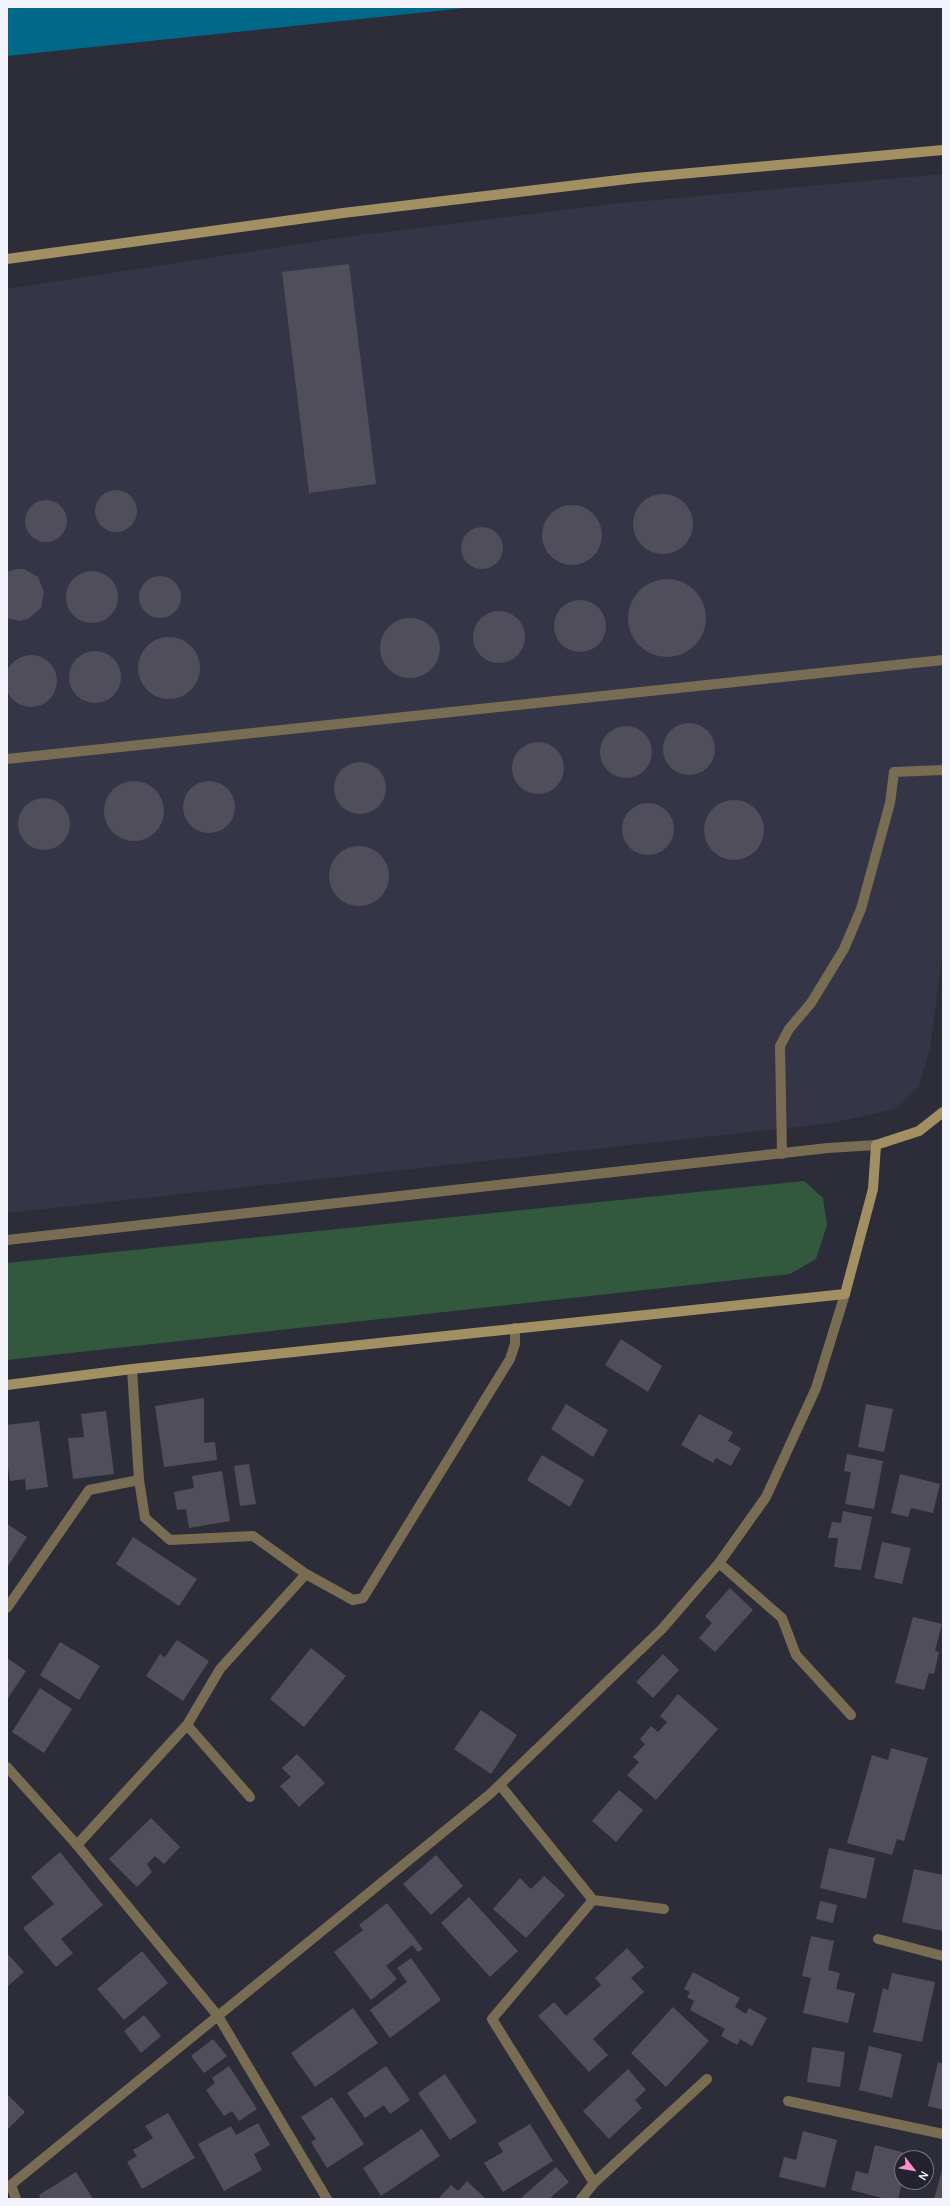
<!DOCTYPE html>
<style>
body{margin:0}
#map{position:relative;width:950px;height:2206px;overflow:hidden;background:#2c2d39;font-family:Manrope,sans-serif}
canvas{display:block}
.frame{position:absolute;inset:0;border:8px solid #f2f2fa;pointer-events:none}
.north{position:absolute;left:894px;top:2150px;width:40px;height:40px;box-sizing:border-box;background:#23232f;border:1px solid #767680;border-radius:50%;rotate:121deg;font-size:11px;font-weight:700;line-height:16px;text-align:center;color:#f2f2fa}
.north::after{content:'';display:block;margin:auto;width:14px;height:18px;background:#f890cb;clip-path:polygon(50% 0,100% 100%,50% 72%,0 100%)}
</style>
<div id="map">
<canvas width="950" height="2206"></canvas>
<div class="frame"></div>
<div class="north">N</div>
</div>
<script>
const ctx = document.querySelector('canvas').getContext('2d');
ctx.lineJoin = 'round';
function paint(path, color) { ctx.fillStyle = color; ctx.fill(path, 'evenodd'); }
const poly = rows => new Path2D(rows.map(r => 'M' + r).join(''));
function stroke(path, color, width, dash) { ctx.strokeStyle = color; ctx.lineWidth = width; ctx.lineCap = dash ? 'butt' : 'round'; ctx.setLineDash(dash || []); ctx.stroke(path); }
const built = poly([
 [943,174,943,949,930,1049,919,1087,894,1109,833,1123,7,1213,7,289,352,236,612,204]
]);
const green = poly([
 [804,1181,823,1198,827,1225,816,1259,790,1274,7,1360,7,1263]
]);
const water = poly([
 [7,7,475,7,7,56]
]);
const building = poly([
 [349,264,376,484,309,493,282,272],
 '95 511a21 21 0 1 1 42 0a21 21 0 1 1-42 0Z',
 '633 524a30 30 0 1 1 60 0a30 30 0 1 1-60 0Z',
 '25 521a21 21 0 1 1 42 0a21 21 0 1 1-42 0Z',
 '542 535a30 30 0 1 1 60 0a30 30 0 1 1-60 0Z',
 '461 548a21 21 0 1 1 42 0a21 21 0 1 1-42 0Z',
 [16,569,24,569,38,577,44,592,41,608,28,619,19,621,7,618,7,572],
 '66 597a26 26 0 1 1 52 0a26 26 0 1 1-52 0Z',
 '139 597a21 21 0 1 1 42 0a21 21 0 1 1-42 0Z',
 '628 618a39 39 0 1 1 78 0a39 39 0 1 1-78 0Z',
 '554 626a26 26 0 1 1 52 0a26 26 0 1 1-52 0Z',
 '473 637a26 26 0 1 1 52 0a26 26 0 1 1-52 0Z',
 '380 648a30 30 0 1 1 60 0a30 30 0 1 1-60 0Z',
 '138 668a31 31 0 1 1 62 0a31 31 0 1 1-62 0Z',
 '69 677a26 26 0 1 1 52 0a26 26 0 1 1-52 0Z',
 '5 681a26 26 0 1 1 52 0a26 26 0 1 1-52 0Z',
 '663 749a26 26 0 1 1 52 0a26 26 0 1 1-52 0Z',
 '600 752a26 26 0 1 1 52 0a26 26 0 1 1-52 0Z',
 '512 768a26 26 0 1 1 52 0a26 26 0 1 1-52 0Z',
 '334 788a26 26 0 1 1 52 0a26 26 0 1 1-52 0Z',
 '104 811a30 30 0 1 1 60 0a30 30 0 1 1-60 0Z',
 '183 807a26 26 0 1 1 52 0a26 26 0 1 1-52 0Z',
 '18 824a26 26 0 1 1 52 0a26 26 0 1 1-52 0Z',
 '704 830a30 30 0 1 1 60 0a30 30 0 1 1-60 0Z',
 '622 829a26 26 0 1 1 52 0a26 26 0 1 1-52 0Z',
 '329 876a30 30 0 1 1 60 0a30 30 0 1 1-60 0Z',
 [621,1339,662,1366,648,1392,605,1365],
 [204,1398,204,1443,215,1442,217,1460,164,1467,155,1406],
 [566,1404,608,1430,593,1457,551,1429],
 [866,1404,893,1409,884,1452,858,1447],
 [106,1411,114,1474,73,1479,68,1438,84,1437,81,1414],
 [699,1414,733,1432,728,1441,741,1448,731,1466,716,1458,713,1463,681,1445],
 [39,1421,48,1487,26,1490,25,1479,10,1481,7,1461,7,1425],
 [847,1454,883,1461,874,1509,845,1504,851,1472,844,1471],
 [542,1455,584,1480,570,1507,527,1480],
 [249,1464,256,1504,240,1506,234,1466],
 [222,1471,230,1521,189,1528,186,1509,177,1510,174,1492,194,1488,192,1476],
 [900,1474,940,1484,933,1513,911,1508,908,1517,891,1513],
 [843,1511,872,1517,861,1570,834,1567,838,1538,828,1538,832,1522,841,1523],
 [7,1524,27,1537,8,1566,7,1565],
 [133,1537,197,1579,179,1606,116,1564],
 [882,1542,911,1548,902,1584,874,1578],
 [730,1588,753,1610,715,1652,699,1638,712,1623,705,1616],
 [913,1617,942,1624,935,1651,939,1652,934,1674,929,1673,924,1690,895,1683],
 [177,1640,209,1661,183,1701,146,1676,160,1654,165,1657],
 [60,1642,100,1666,79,1700,40,1675],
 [311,1648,346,1676,304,1727,270,1699],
 [663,1654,679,1670,653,1698,636,1682],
 [7,1658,26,1671,7,1700],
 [40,1688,72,1709,44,1753,12,1732],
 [678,1694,718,1729,656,1800,627,1775,639,1762,633,1757,645,1744,640,1739,651,1726,658,1732,667,1722,660,1716],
 [481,1710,517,1735,491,1774,454,1749],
 [891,1748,928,1758,904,1841,897,1839,892,1855,847,1843,872,1755,888,1760],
 [297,1754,325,1783,299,1807,280,1786,291,1777,282,1768],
 [619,1790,643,1810,616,1842,592,1821],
 [151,1818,180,1847,164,1864,155,1856,147,1864,152,1872,137,1887,109,1859],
 [829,1848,875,1858,866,1899,820,1888],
 [60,1852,103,1905,61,1939,73,1953,56,1967,23,1928,54,1904,31,1877],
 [436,1855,463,1886,431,1915,403,1884],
 [914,1869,943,1875,943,1931,902,1922],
 [544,1876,565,1895,526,1938,493,1909,520,1878,531,1889],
 [469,1897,518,1951,490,1977,441,1923],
 [820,1901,837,1905,833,1923,816,1919],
 [387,1903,423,1949,418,1952,412,1945,386,1966,397,1979,371,2000,334,1952,363,1930,359,1925],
 [811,1936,834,1941,828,1970,840,1973,836,1989,855,1993,848,2023,803,2013,811,1978,802,1976],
 [627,1948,644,1967,631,1978,644,1992,593,2039,608,2055,589,2072,538,2016,554,2002,566,2016,601,1985,595,1978],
 [142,1951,168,1983,124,2020,97,1989],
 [7,1953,24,1972,7,1987],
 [411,1958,441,2000,390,2038,370,2010,407,1982,397,1968],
 [693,1972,740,1998,735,2007,746,2014,749,2008,767,2018,752,2046,740,2039,737,2045,721,2036,725,2029,690,2010,694,2001,687,1997,690,1992,684,1989],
 [892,1973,935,1982,922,2042,873,2032,883,1988,888,1990],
 [673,2007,709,2041,666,2087,631,2053],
 [353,2008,378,2043,315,2087,291,2053],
 [144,2015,161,2036,141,2053,124,2031],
 [213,2039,227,2056,204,2073,191,2056],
 [869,2046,902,2054,892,2098,859,2090],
 [812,2047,845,2052,840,2087,807,2082],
 [938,2062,943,2064,943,2110,928,2106],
 [229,2066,257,2109,239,2121,232,2111,224,2116,206,2090,215,2083,212,2078],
 [386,2066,410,2100,390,2114,384,2105,365,2118,347,2093],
 [628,2069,646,2090,635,2100,642,2108,609,2139,583,2111],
 [445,2074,477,2122,450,2140,418,2093],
 [7,2094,25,2112,7,2130],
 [332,2097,364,2144,327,2168,311,2142,316,2139,301,2117],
 [168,2113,195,2158,142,2189,127,2162,137,2156,133,2150,153,2138,145,2126],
 [258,2123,270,2145,254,2154,262,2170,224,2191,198,2144,231,2126,236,2135],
 [530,2124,553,2161,503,2192,484,2163,503,2152,498,2143],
 [422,2129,440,2156,381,2196,363,2168],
 [803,2131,837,2140,825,2188,779,2177,784,2157,796,2160],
 [875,2145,909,2154,908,2158,902,2158,902,2183,898,2199,886,2199,851,2190,856,2171,868,2174],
 [556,2167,569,2182,551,2197,552,2199,520,2199],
 [943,2167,943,2199,934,2199],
 [76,2172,93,2199,41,2199,39,2195],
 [467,2181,486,2199,438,2199,451,2185,458,2191]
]);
const lane = poly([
 [7,759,943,660],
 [782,1154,780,1046,789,1029,811,1003,844,949,861,909,890,803,894,772,943,770],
 [7,1608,89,1490,139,1480,145,1518,170,1540,253,1536,306,1574],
 [187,1725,250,1797],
 [77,1845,187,1725,220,1669,306,1574,353,1600,363,1598,510,1359,515,1344,515,1328]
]);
const street = poly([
 [7,1240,828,1148,876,1145],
 [132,1369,139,1480],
 [719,1563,782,1618,796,1655,851,1715],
 [7,1767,77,1845,218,2016,327,2199],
 [500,1785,593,1900],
 [878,1939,943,1956],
 [788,2101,943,2134],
 [594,2183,707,2079],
 [11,2185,16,2199],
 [7,2188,490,1794,662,1629,719,1563,766,1497,816,1388,845,1294],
 [581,2199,594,2183,492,2019,593,1900,664,1909]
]);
const secondary = poly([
 [7,259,343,213,636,178,943,150],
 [7,1385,132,1369,845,1294,873,1189,876,1145,919,1131,943,1112]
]);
paint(built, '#343547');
paint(green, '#32583e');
paint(water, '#006888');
paint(building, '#514e5b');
stroke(lane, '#786d52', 10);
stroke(street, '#786d52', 10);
stroke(secondary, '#a29063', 10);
</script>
